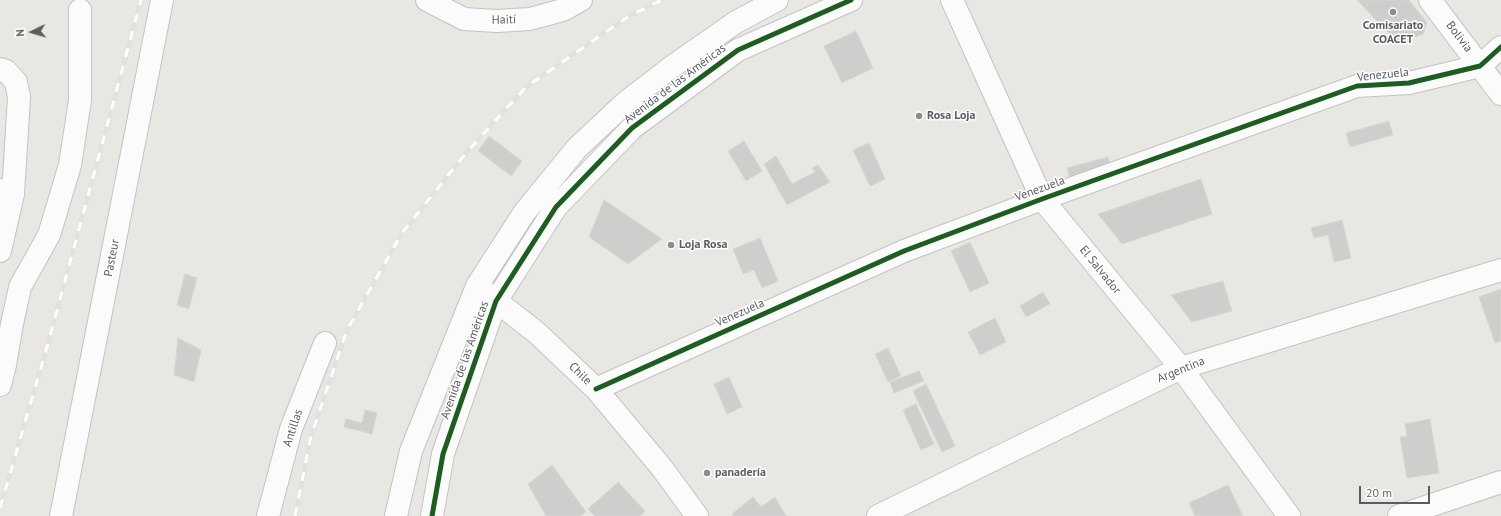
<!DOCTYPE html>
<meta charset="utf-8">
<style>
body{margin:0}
#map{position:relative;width:1501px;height:516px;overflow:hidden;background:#e9e7e3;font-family:"PT Sans",sans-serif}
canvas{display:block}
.north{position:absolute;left:12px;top:12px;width:40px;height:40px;-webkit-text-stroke:3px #fff;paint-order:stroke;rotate:265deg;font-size:11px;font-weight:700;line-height:16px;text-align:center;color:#5a5d60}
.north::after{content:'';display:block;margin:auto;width:14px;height:18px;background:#5a5d60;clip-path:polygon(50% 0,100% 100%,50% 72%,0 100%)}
.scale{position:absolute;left:1359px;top:486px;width:71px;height:18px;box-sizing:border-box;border:2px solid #5a5d60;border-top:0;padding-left:5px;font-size:12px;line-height:14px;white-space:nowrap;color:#5a5d60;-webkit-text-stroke:3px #fff;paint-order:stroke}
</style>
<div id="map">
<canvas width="1501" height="516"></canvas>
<div class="north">N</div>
<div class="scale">20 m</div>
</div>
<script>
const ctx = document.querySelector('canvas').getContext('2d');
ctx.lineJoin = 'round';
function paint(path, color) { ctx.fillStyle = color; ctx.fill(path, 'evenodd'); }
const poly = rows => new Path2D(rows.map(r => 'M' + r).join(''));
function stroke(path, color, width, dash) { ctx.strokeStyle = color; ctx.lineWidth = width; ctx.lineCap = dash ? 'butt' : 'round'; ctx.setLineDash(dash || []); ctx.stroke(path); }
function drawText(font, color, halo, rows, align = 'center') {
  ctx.font = font + ' "PT Sans",sans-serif'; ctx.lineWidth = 3; ctx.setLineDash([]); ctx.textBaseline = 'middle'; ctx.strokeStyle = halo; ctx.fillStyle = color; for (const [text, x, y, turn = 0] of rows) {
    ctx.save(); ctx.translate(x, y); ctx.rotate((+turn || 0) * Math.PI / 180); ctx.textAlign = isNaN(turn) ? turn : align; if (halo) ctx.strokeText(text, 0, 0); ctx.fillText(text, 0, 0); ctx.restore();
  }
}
const building = poly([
 [1357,0,1409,0,1427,23,1423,34,1398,43,1357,0],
 [856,31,873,68,842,83,824,46,856,31],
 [1389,121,1393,135,1350,147,1346,133,1389,121],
 [489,136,522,161,511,176,478,151,489,136],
 [744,141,762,171,746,181,728,151,744,141],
 [869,143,885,179,870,186,853,150,869,143],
 [776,156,792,184,815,172,812,168,818,165,830,182,787,205,764,164,776,156],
 [1108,157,1111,168,1070,179,1067,168,1108,157],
 [1201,179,1212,214,1122,244,1098,214,1201,179],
 [604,200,662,239,628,264,589,237,604,200],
 [1342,220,1351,258,1334,262,1328,235,1314,238,1311,228,1342,220],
 [760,238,778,281,762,288,754,270,743,274,733,249,760,238],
 [970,242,989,283,970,292,951,251,970,242],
 [185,274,197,278,189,309,177,305,185,274],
 [1223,281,1232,311,1192,322,1171,295,1223,281],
 [1501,289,1501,341,1495,343,1479,297,1501,289],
 [1043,292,1050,304,1026,317,1020,306,1043,292],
 [995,318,1006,342,980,355,968,332,995,318],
 [178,338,201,350,194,382,174,375,178,338],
 [888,348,901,376,888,382,875,354,888,348],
 [919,371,924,381,894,393,890,382,919,371],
 [729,377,742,407,727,414,714,384,729,377],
 [926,384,955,446,942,452,913,391,926,384],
 [916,404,934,444,921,450,903,410,916,404],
 [365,410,377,413,372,434,344,427,346,419,362,423,365,410],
 [1430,419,1439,473,1407,478,1400,437,1407,436,1405,424,1430,419],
 [552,465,586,512,580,516,546,516,528,484,552,465],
 [618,482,645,511,640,516,595,516,588,509,618,482],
 [1228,485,1243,516,1195,516,1189,503,1228,485],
 [753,497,761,507,775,497,786,516,733,516,732,514,753,497]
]);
const minor = poly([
 [427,0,464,19,497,21,530,19,563,10,581,0],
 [952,0,1042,199,1181,368,1289,516],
 [1430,0,1501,94],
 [0,69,6,71,16,82,19,97,13,194],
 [0,190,13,194,0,251],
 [486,293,537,333,596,389,662,468,697,516],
 [0,385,5,365,12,324,20,287,49,235,70,165,80,100,80,10],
 [596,389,904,251,1042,199,1357,86,1409,83,1480,66,1501,47],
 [61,516,162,0],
 [268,516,291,429,325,343],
 [396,516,411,451,477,286,524,213,577,148,625,103,673,66,736,22,777,0],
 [432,516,443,454,496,301,556,207,632,128,738,50,851,0],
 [878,516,1181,368,1501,270],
 [1399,516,1501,482]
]);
const rail = poly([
 [0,508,49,340,141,0],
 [295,516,311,436,347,330,402,233,466,153,526,87,626,18,662,0]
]);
const cycleway = poly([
 [596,389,904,251,1042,199,1357,86,1409,83,1480,66,1501,47],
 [432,516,443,454,496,301,556,207,632,128,738,50,851,0]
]);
const markers = [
 [1393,12,4,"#8c8d8e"],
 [919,116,4,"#8c8d8e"],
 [671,245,4,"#8c8d8e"],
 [707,473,4,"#8c8d8e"]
];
const streetNames = [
 ["Haití",504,20,-1],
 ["Bolivia",1459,37,53],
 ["Venezuela",1383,75,-6],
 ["Avenida de las Américas",675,84,-37],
 ["Venezuela",1040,189,-20],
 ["Pasteur",112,258,-79],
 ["El Salvador",1100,270,51],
 ["Venezuela",740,313,-24],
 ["Avenida de las Américas",465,360,-71],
 ["Argentina",1181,370,-22],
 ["Chile",580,374,44],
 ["Antillas",293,428,-72]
];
const poiNames = [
 ["Comisariato",1393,26,"center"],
 ["COACET",1393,40,"center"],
 ["Rosa Loja",927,116],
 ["Loja Rosa",679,245],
 ["panadería",715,473]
];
paint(building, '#cfcecc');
stroke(building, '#d8d6d2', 1);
stroke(minor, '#c3c3c3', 24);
stroke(minor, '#fcfbfb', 22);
stroke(rail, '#e0e1e0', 4.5);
stroke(rail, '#fff', 3, [9]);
stroke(cycleway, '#1b5e20', 5);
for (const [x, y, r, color] of markers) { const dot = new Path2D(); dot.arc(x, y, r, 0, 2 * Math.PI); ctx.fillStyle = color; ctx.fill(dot); stroke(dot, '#fff', 1.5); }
drawText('12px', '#5a5d60', '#fff', streetNames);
drawText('bold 12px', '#5a5d60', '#fff', poiNames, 'left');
</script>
